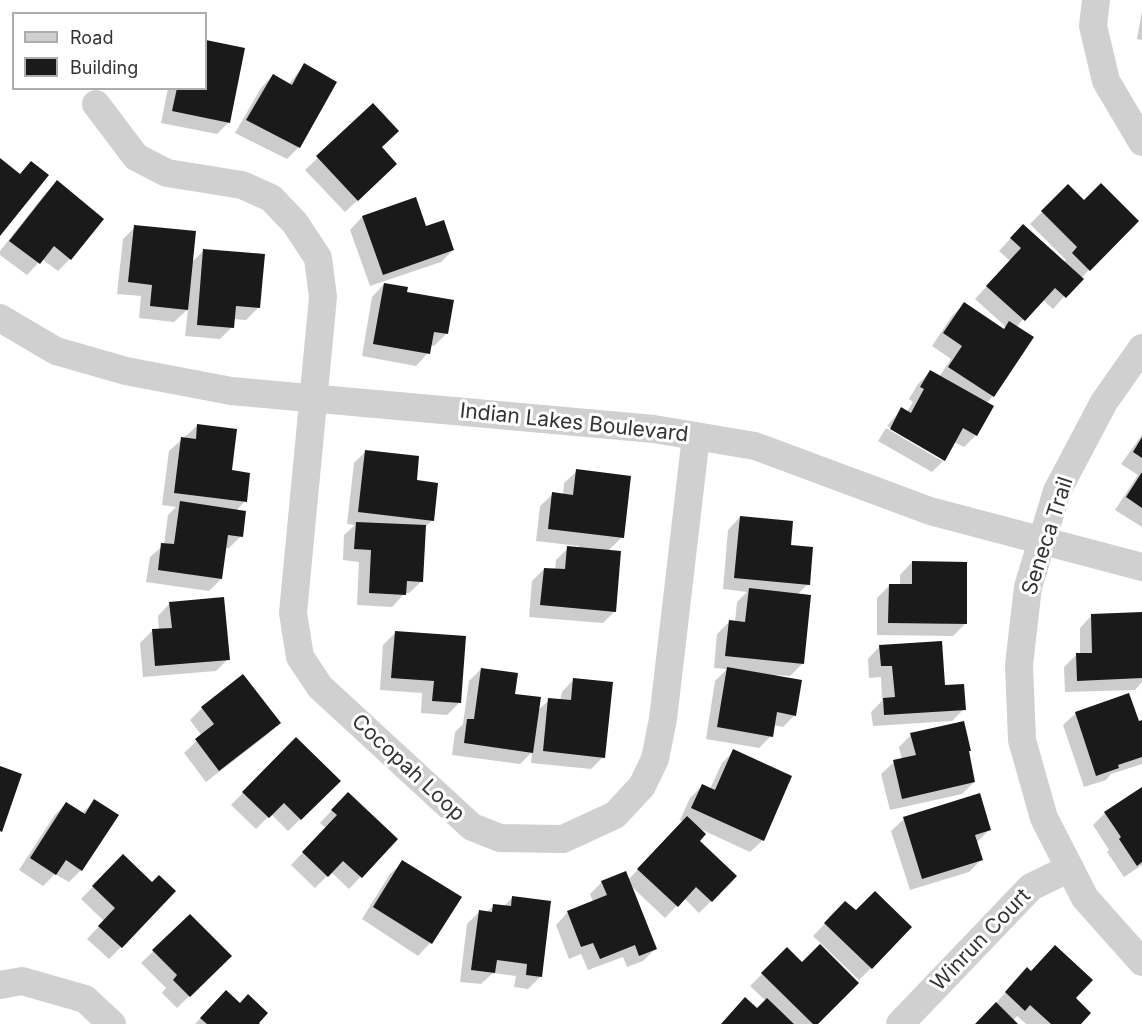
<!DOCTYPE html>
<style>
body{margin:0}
#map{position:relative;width:1142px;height:1024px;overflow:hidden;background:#fff;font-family:Inter,sans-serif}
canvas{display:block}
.legend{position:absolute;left:12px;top:12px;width:195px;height:78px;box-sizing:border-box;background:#fff;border:2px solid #adadad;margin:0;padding:8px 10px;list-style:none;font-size:18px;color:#333}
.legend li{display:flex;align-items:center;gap:12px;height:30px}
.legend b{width:30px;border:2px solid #adadad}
</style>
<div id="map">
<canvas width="1142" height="1024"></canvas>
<ul class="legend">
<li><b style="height:8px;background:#d0d0d0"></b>Road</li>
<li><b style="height:16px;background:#1a1a1a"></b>Building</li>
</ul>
</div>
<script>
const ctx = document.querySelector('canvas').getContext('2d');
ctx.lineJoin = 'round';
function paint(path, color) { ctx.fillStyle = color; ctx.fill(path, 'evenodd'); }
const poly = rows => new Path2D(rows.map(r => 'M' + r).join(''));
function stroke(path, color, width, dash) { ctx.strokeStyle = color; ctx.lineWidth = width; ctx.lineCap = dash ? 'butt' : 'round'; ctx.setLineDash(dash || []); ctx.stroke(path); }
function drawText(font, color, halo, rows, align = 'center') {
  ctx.font = font + ' Inter,sans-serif'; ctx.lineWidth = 6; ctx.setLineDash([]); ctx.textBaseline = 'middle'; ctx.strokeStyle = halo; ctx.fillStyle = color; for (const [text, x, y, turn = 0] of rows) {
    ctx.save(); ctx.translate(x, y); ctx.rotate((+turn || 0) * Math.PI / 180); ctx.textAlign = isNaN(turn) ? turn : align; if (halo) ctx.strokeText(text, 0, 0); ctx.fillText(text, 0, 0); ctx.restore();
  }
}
const shadow = poly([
 [1142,11,1142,40,1137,39],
 [206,42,243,49,229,122,217,134,161,123,168,88,206,88],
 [304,65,299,147,287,159,235,133,261,88,273,75,289,84],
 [373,106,383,176,345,212,305,170],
 [57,182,70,259,58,271,42,259,27,275,0,255,0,251,45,194],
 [1068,186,1084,202,1137,221,1081,278,1053,309,1042,299,1016,327,993,396,986,404,976,435,964,447,954,442,944,460,932,472,878,441,886,428,942,461,942,457,887,426,902,409,907,412,913,402,909,399,918,384,930,372,939,377,951,359,932,346,952,316,964,304,1003,330,1006,327,975,299,1010,261,999,251,1011,238,1064,262,1066,260,1030,224],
 [415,199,425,228,453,250,441,262,370,286,350,230,362,217],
 [135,227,191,263,204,250,258,308,246,320,233,319,232,327,220,339,185,336,188,309,174,322,139,318,141,296,117,294,123,239],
 [384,284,405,293,446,334,434,346,430,345,428,353,416,366,362,356,372,297],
 [198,425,245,501,236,511,241,536,229,548,225,548,221,579,209,591,146,582,150,557,164,545,168,515,176,507,162,505,169,451],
 [1142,435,1142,527,1115,510,1138,475,1121,464],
 [366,451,433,520,424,528,422,581,409,593,405,593,392,607,357,605,359,562,343,560,344,535,355,525,347,524,354,463],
 [577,471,622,537,608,551,615,611,603,623,529,617,532,581,544,569,555,570,556,560,568,548,579,549,579,546,536,541,540,506,553,494,563,495,564,483],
 [740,517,790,547,808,584,797,595,802,664,790,676,776,675,776,677,795,715,783,727,773,725,771,736,759,748,706,739,715,681,727,669,714,668,717,634,729,622,735,622,737,602,747,592,723,589,728,530],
 [912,562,965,624,953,636,877,635,877,598,889,586,900,586,900,575],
 [170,603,228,659,216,671,143,677,140,643,152,631,159,630,158,616],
 [1142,614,1142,682,1135,690,1065,692,1064,667,1076,655,1080,655,1080,628,1092,615],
 [396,632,459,703,447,715,421,713,422,693,380,690,383,645],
 [880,646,943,687,964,709,952,721,873,726,871,712,882,701,881,677,869,678,868,659],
 [481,669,513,695,537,711,549,700,560,701,562,692,574,679,603,757,591,769,531,763,532,752,520,764,452,755,455,732,463,724,469,681],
 [243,676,279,723,267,735,206,782,184,753,202,736,190,720,202,708],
 [1076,713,1138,723,1142,721,1142,764,1111,774,1106,780,1084,787,1063,725],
 [911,735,967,752,974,782,962,794,890,810,881,774,894,762,902,760,899,747],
 [296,739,339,781,288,831,271,814,256,829,231,805],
 [734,751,763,840,750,852,698,828,698,841,711,901,699,913,684,898,665,918,631,886,655,949,643,961,627,967,623,957,588,970,581,954,569,959,556,925,568,912,593,902,590,894,602,882,628,880,683,822,680,820,690,798,702,786,710,789,722,763],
 [1142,788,1142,865,1124,877,1107,852,1109,850,1093,825,1105,813],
 [94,801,81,870,69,882,55,874,43,886,19,870,54,816,66,803,82,813],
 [336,806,396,839,349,889,331,872,315,888,291,865,326,828,320,823],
 [904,819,989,830,977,842,981,860,969,872,910,890,891,831],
 [403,862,459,898,430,943,418,956,362,919,390,874],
 [111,868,152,884,121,947,109,959,87,939,104,921,81,899],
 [513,897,550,902,540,977,528,989,514,987,516,976,493,973,481,984,460,982,467,924,479,912,486,913,493,906,503,907],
 [833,915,871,968,859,980,813,936],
 [190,916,230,956,177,1008,162,993,166,988,141,963],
 [787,949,816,1024,722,1024,757,1010,766,1001,750,986],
 [1015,982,1074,998,1079,1024,1026,1024,1017,1016,1013,1021,1016,1024,977,1024],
 [214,1004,258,1024,195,1024]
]);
const building = poly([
 [206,40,245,48,230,123,172,111,177,88,206,88],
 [304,63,337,82,300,148,246,120,273,74,292,85],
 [373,103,399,131,382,147,397,164,358,201,316,156],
 [0,158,20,174,31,161,49,175,0,236],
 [57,180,104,219,71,260,54,246,40,264,9,241],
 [1101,183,1139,221,1090,271,1072,253,1077,247,1041,211,1068,184,1084,200],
 [416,197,426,226,444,220,454,250,383,275,362,216],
 [1023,224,1084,279,1066,298,1055,288,1025,321,986,286,1021,248,1010,238],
 [134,225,196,231,188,310,150,306,152,285,128,282],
 [203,249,265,254,260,308,236,306,234,328,197,325],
 [384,283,408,287,407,292,454,300,448,334,434,332,430,354,373,344],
 [964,302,1004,329,1009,321,1034,337,994,397,948,367,962,346,943,333],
 [930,370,994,406,977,436,963,428,945,461,890,429,901,407,911,413,924,389,920,387],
 [197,424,237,429,232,470,250,473,247,502,174,493,181,437,196,439],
 [1142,437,1142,458,1133,452],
 [365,450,419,456,417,480,438,483,434,521,358,512],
 [576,469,631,476,624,538,548,529,552,492,573,495],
 [1142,472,1142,508,1126,497],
 [180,501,246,511,243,537,228,535,222,579,158,570,161,543,174,544],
 [740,516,793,521,791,545,813,547,810,585,734,578],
 [356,522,426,525,423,582,407,581,406,595,369,593,371,550,354,549],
 [567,546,621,551,616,612,540,605,544,568,565,569],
 [912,561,967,562,967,624,888,623,889,584,912,584],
 [749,588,811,595,804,664,725,656,729,620,745,622],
 [224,597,230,660,155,666,152,629,172,628,169,602],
 [1142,612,1142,678,1077,681,1076,653,1092,653,1091,614],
 [395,631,466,636,461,703,432,701,434,681,391,678],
 [942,641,945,685,964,684,966,710,884,715,883,698,895,697,892,666,881,666,879,645],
 [727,667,802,680,796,716,777,712,773,737,717,727],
 [481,668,518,673,515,694,541,697,533,753,464,743,467,719,474,719],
 [243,674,281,723,219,771,195,739,214,724,201,707],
 [573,678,613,682,605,758,543,751,548,698,571,700],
 [1129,693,1139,721,1142,720,1142,757,1118,765,1119,768,1096,776,1075,712],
 [964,721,971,751,969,751,975,782,902,799,893,760,916,755,910,733],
 [296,737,341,781,301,820,284,803,269,818,242,792],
 [733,749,792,776,764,841,691,808,702,784,715,790],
 [0,766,22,774,2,832,0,831],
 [1142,787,1142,862,1137,866,1119,839,1121,837,1104,812],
 [348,792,398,839,362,878,343,861,328,877,302,852,337,815,331,810],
 [980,793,991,830,975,835,983,860,922,879,903,817],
 [94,799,119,815,82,871,66,860,56,875,30,858,66,802,85,814],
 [687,816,706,834,700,841,737,876,712,902,696,887,678,907,637,869],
 [123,854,152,882,159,875,176,891,122,948,98,926,115,908,92,886],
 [402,860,462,897,432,944,373,907],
 [626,871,657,949,639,956,635,945,600,959,593,943,581,947,567,911,607,895,601,881],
 [875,891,912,927,872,969,824,923,845,901,856,910],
 [512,896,551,901,542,977,526,975,527,964,497,960,495,973,471,970,479,910,492,912,493,904,511,906],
 [190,914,232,956,190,997,173,980,177,975,152,950],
 [820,944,859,983,818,1024,813,1024,761,973,787,947,802,962],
 [1055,945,1093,980,1076,998,1091,1013,1081,1024,1051,1024,1030,1005,1025,1011,1005,992,1027,967,1031,971],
 [226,990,240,1003,248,994,268,1013,259,1023,260,1024,207,1024,200,1018],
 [745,997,757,1008,767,998,794,1024,721,1024],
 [996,1002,1018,1024,975,1024]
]);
const minor = poly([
 [1096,0,1093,26,1106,81,1142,142],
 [96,104,136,157,167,173,242,185,271,198,295,223,318,258,323,297,293,613,300,657,320,687,472,827,500,838,563,839,615,815,642,786,655,759,663,719,696,436],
 [0,318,56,351,126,371,231,391,654,429,755,446,930,511,1142,567],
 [1142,348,1104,402,1057,491,1028,587,1019,665,1022,740,1044,818,1085,898,1142,962],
 [0,985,22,981,85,999,112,1024],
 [900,1024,1031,887,1070,868]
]);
const streetNames = [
 ["Indian Lakes Boulevard",574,423,6],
 ["Seneca Trail",1048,536,-72],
 ["Cocopah Loop",408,768,43],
 ["Winrun Court",981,940,-46]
];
paint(shadow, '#0003');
paint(building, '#1a1a1a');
stroke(minor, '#d0d0d0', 28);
drawText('21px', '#333', '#fff', streetNames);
</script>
